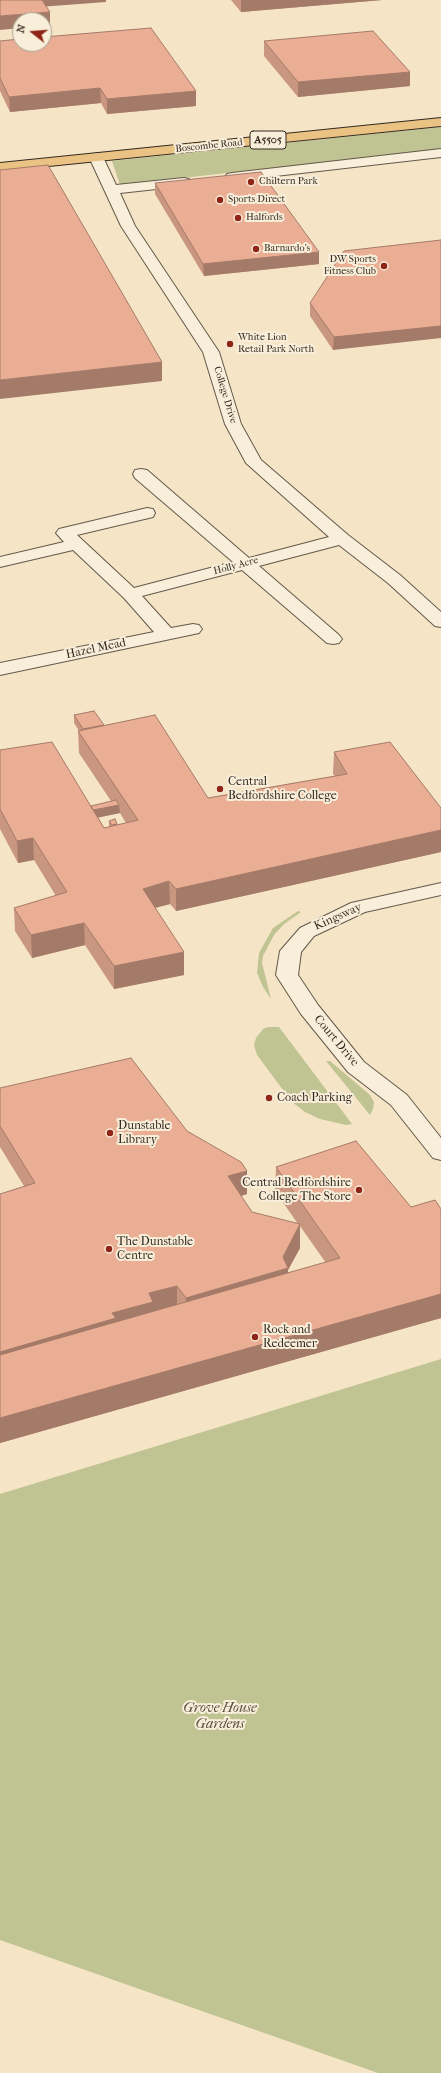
<!DOCTYPE html>
<style>
body{margin:0}
#map{position:relative;width:441px;height:2073px;overflow:hidden;background:#f5e5c6;font-family:"IM FELL French Canon",serif}
canvas{display:block}
.north{position:absolute;left:12px;top:12px;width:40px;height:40px;box-sizing:border-box;background:#f8eeda;border:1px solid #a9a090;border-radius:50%;rotate:287deg;font-size:11px;font-weight:700;line-height:16px;text-align:center;color:#322a20}
.north::after{content:'';display:block;margin:auto;width:14px;height:18px;background:#8f2418;clip-path:polygon(50% 0,100% 100%,50% 72%,0 100%)}
</style>
<div id="map">
<canvas width="441" height="2073"></canvas>
<div class="north">N</div>
</div>
<script>
const ctx = document.querySelector('canvas').getContext('2d');
ctx.lineJoin = 'round';
function paint(path, color) { ctx.fillStyle = color; ctx.fill(path, 'evenodd'); }
const poly = rows => new Path2D(rows.map(r => 'M' + r).join(''));
function stroke(path, color, width, dash) { ctx.strokeStyle = color; ctx.lineWidth = width; ctx.lineCap = dash ? 'butt' : 'round'; ctx.setLineDash(dash || []); ctx.stroke(path); }
function drawText(font, color, halo, rows, align = 'center') {
  ctx.font = font + ' "IM FELL French Canon",serif'; ctx.lineWidth = 4; ctx.setLineDash([]); ctx.textBaseline = 'middle'; ctx.strokeStyle = halo; ctx.fillStyle = color; for (const [text, x, y, turn = 0] of rows) {
    ctx.save(); ctx.translate(x, y); ctx.rotate((+turn || 0) * Math.PI / 180); ctx.textAlign = isNaN(turn) ? turn : align; if (halo) ctx.strokeText(text, 0, 0); ctx.fillText(text, 0, 0); ctx.restore();
  }
}
const green = poly([
 [441,127,441,149,120,185,112,161],
 [298,911,301,912,284,924,274,935,263,956,262,963,271,999,263,987,257,973,259,953,273,928],
 [268,1027,279,1027,352,1124,346,1125,320,1119,305,1112,292,1102,257,1055,254,1045,256,1038,263,1029],
 [326,1061,330,1061,370,1095,374,1102,373,1109,370,1115],
 [441,1359,441,2073,378,2073,0,1940,0,1494]
]);
const minor = poly([
 [441,149,441,157,232,181,227,180,225,177,227,174,232,173,441,149],
 [96,153,103,157,116,185,184,178,189,179,191,182,189,185,184,186,120,193,135,226,219,352,241,424,261,460,348,535,400,575,441,612,441,627,435,626,388,583,339,545,259,566,339,635,342,639,339,643,333,644,327,643,242,570,142,596,171,628,193,624,199,625,202,629,199,633,0,675,0,663,154,632,124,598,73,550,0,567,0,557,64,542,56,533,59,529,147,508,153,509,155,513,153,517,77,535,134,588,233,562,135,478,133,474,135,470,141,469,147,470,249,558,329,537,246,463,225,424,203,352,121,226,89,157,96,153],
 [441,883,441,895,365,912,314,936,301,952,298,975,318,1005,364,1062,407,1095,441,1138,441,1160,433,1158,391,1105,348,1072,301,1014,276,975,280,951,300,928,351,903,441,883]
]);
const major = poly([
 [441,118,441,126,0,171,0,163,441,118]
]);
const wall = poly([
 [231,0,382,0,241,12],
 [0,41,196,91,196,106,107,114,101,103,10,112,0,91],
 [264,41,410,72,410,86,298,97,264,56],
 [155,183,319,264,204,276,155,194],
 [441,240,333,350,310,316,310,303],
 [74,715,104,726,208,798,335,776,333,774,334,752,441,808,441,852,176,911,170,904,155,908,184,975,114,989,85,945,32,958,15,931,14,908,56,896,34,860,18,863,0,829,0,750,91,806,111,801,79,753,78,731,79,731,74,723],
 [120,813,126,823,117,825,117,824,109,821,109,827,104,828,98,817],
 [0,1088,187,1131,247,1171,247,1194,241,1196,252,1212,298,1224,275,1191,276,1167,411,1207,441,1209,441,1318,0,1443,24,1186,0,1147],
 [300,1226,326,1263,288,1273,288,1270,300,1248]
]);
const shadedWall = poly([
 [39,0,106,0,106,2,39,7],
 [241,0,382,0,241,12],
 [50,12,50,26,44,26,44,20,20,20,20,28,0,30,0,16],
 [410,72,410,86,298,97,298,82],
 [100,88,101,103,10,112,9,97],
 [196,91,196,106,107,114,107,99],
 [319,252,319,264,204,276,203,264],
 [441,324,441,338,333,350,334,337],
 [162,362,162,381,0,399,0,380],
 [119,805,120,813,87,820,87,812],
 [441,830,441,852,176,911,176,889],
 [33,838,34,860,18,863,17,841],
 [169,881,170,904,143,911,143,889],
 [84,923,85,945,32,958,31,935],
 [184,952,184,975,114,989,114,966],
 [247,1171,247,1194,228,1200,228,1176],
 [300,1224,300,1248,288,1270,287,1292,186,1322,186,1298,283,1257],
 [177,1286,177,1310,0,1376,0,1352,112,1313,149,1293],
 [441,1294,441,1318,0,1443,0,1418]
]);
const building = poly([
 [0,0,42,0,50,12,0,16,0,0],
 [151,28,196,91,107,99,100,88,9,97,0,78,0,41,20,39,20,44,44,44,44,37,151,28],
 [373,31,410,72,298,82,264,41,373,31],
 [48,165,162,362,0,380,0,170,48,165],
 [261,172,319,252,203,264,155,183,261,172],
 [441,240,441,326,334,337,310,303,344,251,441,240],
 [94,711,104,725,83,729,74,715,94,711],
 [155,715,208,798,347,774,334,752,390,742,441,808,441,830,176,889,169,881,143,889,184,952,114,966,84,923,31,935,14,908,67,892,33,838,17,841,0,809,0,750,52,742,104,828,138,820,78,731,155,715],
 [116,800,119,805,93,810,91,806,116,800],
 [115,819,117,824,112,825,109,821,115,819],
 [131,1058,187,1131,241,1162,247,1171,228,1176,252,1212,300,1224,283,1257,288,1268,186,1298,177,1286,149,1293,153,1302,112,1313,116,1318,0,1352,0,1194,35,1183,0,1126,0,1088,131,1058],
 [356,1141,411,1207,435,1200,441,1209,441,1294,0,1418,0,1355,340,1258,276,1167,356,1141]
]);
const markers = [
 [251,182,4,"#8f2418"],
 [220,200,4,"#8f2418"],
 [238,218,4,"#8f2418"],
 [256,249,4,"#8f2418"],
 [384,266,4,"#8f2418"],
 [230,344,4,"#8f2418"],
 [220,789,4,"#8f2418"],
 [269,1098,4,"#8f2418"],
 [110,1133,4,"#8f2418"],
 [359,1190,4,"#8f2418"],
 [109,1249,4,"#8f2418"],
 [255,1337,4,"#8f2418"]
];
const farStreetnames = [
 ["Boscombe Road",209,146,-6],
 ["College Drive",225,395,73],
 ["Holly Acre",236,566,-15]
];
const farPoinames = [
 ["Chiltern Park",259,182],
 ["Sports Direct",228,200],
 ["Halfords",246,218],
 ["Barnardo's",264,249],
 ["DW Sports",376,260,"right"],
 ["Fitness Club",376,272,"right"],
 ["White Lion",238,338],
 ["Retail Park North",238,350]
];
const shields = [
 [268,140,36]
];
const shieldNames = [
 ["A5505",268,140]
];
const streetNames = [
 ["Hazel Mead",96,649,-12],
 ["Kingsway",338,917,-24],
 ["Court Drive",336,1041,50]
];
const poiNames = [
 ["Central",228,782],
 ["Bedfordshire College",228,796],
 ["Coach Parking",277,1098],
 ["Dunstable",118,1126],
 ["Library",118,1140],
 ["Central Bedfordshire",351,1183,"right"],
 ["College The Store",351,1197,"right"],
 ["The Dunstable",117,1242],
 ["Centre",117,1256],
 ["Rock and",263,1330],
 ["Redeemer",263,1344]
];
const nearParknames = [
 ["Grove House",220,1709],
 ["Gardens",220,1725]
];
paint(green, '#c0c392');
stroke(minor, '#63594a', 2);
stroke(major, '#322a20', 2);
paint(minor, '#f8eeda');
paint(major, '#eac283');
paint(wall, '#c99680');
paint(shadedWall, '#a47a68');
paint(building, '#eaae95');
stroke(building, '#a47a68', 1);
for (const [x, y, r, color] of markers) { const dot = new Path2D(); dot.arc(x, y, r, 0, 2 * Math.PI); ctx.fillStyle = color; ctx.fill(dot); stroke(dot, '#f8eeda', 1.5); }
drawText('10px', '#322a20', '#f8eeda', farStreetnames);
drawText('10px', '#322a20', '#f8eeda', farPoinames, 'left');
for (const [x, y, w] of shields) { const box = new Path2D(); box.roundRect(x - w / 2, y - 9, w, 18, 3); ctx.fillStyle = '#f8eeda'; ctx.fill(box); stroke(box, '#322a20', 1); }
drawText('bold 11px', '#322a20', null, shieldNames);
drawText('12px', '#322a20', '#f8eeda', streetNames);
drawText('12px', '#322a20', '#f8eeda', poiNames, 'left');
drawText('italic 14px', '#56503c', '#f8eeda', nearParknames);
</script>
